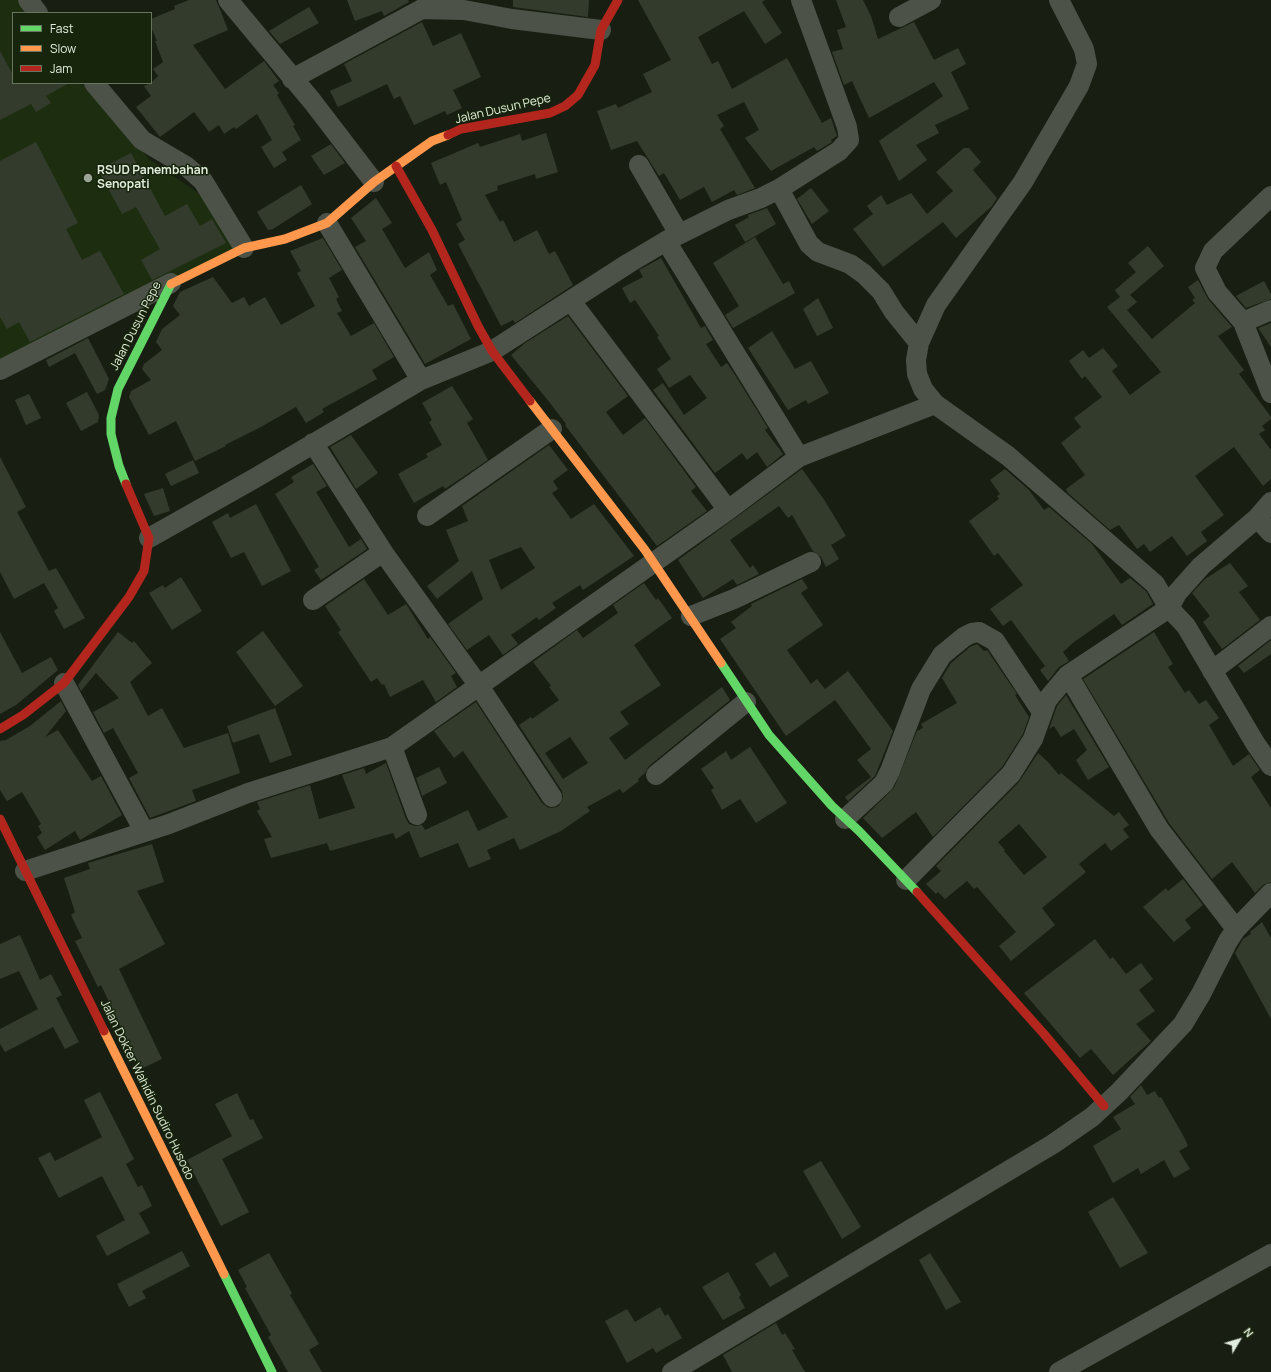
<!DOCTYPE html>
<style>
body{margin:0}
#map{position:relative;width:1271px;height:1372px;overflow:hidden;background:#181f12;font-family:Manrope,sans-serif}
canvas{display:block}
.legend{position:absolute;left:12px;top:12px;width:140px;height:72px;box-sizing:border-box;background:#17250c;border:1px solid #68755f;margin:0;padding:5px 7px;list-style:none;font-size:12px;color:#e2ecdc}
.legend li{display:flex;align-items:center;gap:8px;height:20px}
.legend b{width:20px;border:1px solid #68755f}
.north{position:absolute;left:1219px;top:1320px;width:40px;height:40px;-webkit-text-stroke:3px #17250c;paint-order:stroke;rotate:52deg;font-size:11px;font-weight:700;line-height:16px;text-align:center;color:#e2ecdc}
.north::after{content:'';display:block;margin:auto;width:14px;height:18px;background:#e2ecdc;clip-path:polygon(50% 0,100% 100%,50% 72%,0 100%)}
</style>
<div id="map">
<canvas width="1271" height="1372"></canvas>
<ul class="legend">
<li><b style="height:5px;background:#63d668"></b>Fast</li>
<li><b style="height:5px;background:#ff974d"></b>Slow</li>
<li><b style="height:5px;background:#b3261e"></b>Jam</li>
</ul>
<div class="north">N</div>
</div>
<script>
const ctx = document.querySelector('canvas').getContext('2d');
ctx.lineJoin = 'round';
function paint(path, color) { ctx.fillStyle = color; ctx.fill(path, 'evenodd'); }
const poly = rows => new Path2D(rows.map(r => 'M' + r).join(''));
function stroke(path, color, width, dash) { ctx.strokeStyle = color; ctx.lineWidth = width; ctx.lineCap = dash ? 'butt' : 'round'; ctx.setLineDash(dash || []); ctx.stroke(path); }
function drawText(font, color, halo, rows, align = 'center') {
  ctx.font = font + ' Manrope,sans-serif'; ctx.lineWidth = 3; ctx.setLineDash([]); ctx.textBaseline = 'middle'; ctx.strokeStyle = halo; ctx.fillStyle = color; for (const [text, x, y, turn = 0] of rows) {
    ctx.save(); ctx.translate(x, y); ctx.rotate((+turn || 0) * Math.PI / 180); ctx.textAlign = isNaN(turn) ? turn : align; if (halo) ctx.strokeText(text, 0, 0); ctx.fillText(text, 0, 0); ctx.restore();
  }
}
const built = poly([
 [0,0,20,0,30,13,13,13,13,83,82,83,149,159,204,197,238,253,0,372]
]);
const building = poly([
 [189,0,216,0,221,12,228,30,193,45,225,89,264,61,279,81,273,85,279,93,277,95,295,125,293,126,301,140,282,152,287,160,274,168,261,147,272,140,257,114,236,129,234,127,224,134,219,125,209,132,194,112,160,137,136,107,151,96,144,86,151,83,158,76,153,69,163,62,155,41,157,41,151,27,151,19,175,9,174,6],
 [347,0,408,0,409,2,384,16,382,11,355,21],
 [513,0,589,0,588,17,513,7],
 [638,0,765,0,762,2,782,33,765,44,744,11,698,37,712,64,718,61,732,89,787,58,822,123,831,118,837,136,831,140,832,142,817,151,814,147,771,171,745,138,759,130,744,102,717,115,724,126,720,129,755,188,737,195,734,190,712,202,704,187,680,200,664,173,659,176,637,141,611,150,597,111,616,104,618,108,652,92,643,74,671,60],
 [836,0,863,0,871,16,878,39,914,22,934,60,958,48,966,64,951,72,969,109,935,125,939,133,916,145,927,160,899,181,879,141,943,96,934,82,869,118,852,81,844,85,832,52,843,49,837,30,846,27],
 [309,7,319,23,280,44,269,31],
 [422,22,433,46,461,33,481,77,453,90,462,108,447,115,445,111,414,125,400,96,394,99,387,84,338,107,330,91,352,81,344,64],
 [0,51,13,75,13,83,69,83,46,96,51,103,36,112,31,104,0,120],
 [546,133,558,172,536,179,535,174,497,186,498,190,485,195,500,222,503,220,514,242,537,230,549,254,555,251,573,285,515,323,513,320,501,326,458,244,465,240,456,224,462,220,446,182,440,185,431,163,478,143,480,147,520,134,522,141],
 [36,142,78,223,66,229,82,260,100,251,124,294,30,342,19,322,7,329,0,317,0,161],
 [331,144,345,163,324,175,311,156],
 [964,148,969,148,981,162,973,170,997,198,992,206,956,238,943,222,883,267,853,229,873,214,867,206,881,195,887,205,911,193,927,214,953,191,936,172],
 [131,153,165,216,187,204,200,226,212,219,226,243,152,280,141,260,160,249,136,207,122,214,98,170],
 [301,185,312,204,273,229,268,230,257,212],
 [811,188,829,211,812,224,797,199],
 [376,198,392,223,382,229,405,268,429,252,437,270,430,275,448,306,453,304,471,339,425,364,355,247,366,241,351,218],
 [767,208,776,224,745,242,735,225,749,217,748,215],
 [755,237,783,284,789,281,795,293,733,328,725,315,739,306,713,263],
 [323,238,342,270,329,278,339,297,336,299,342,311,337,313,351,336,374,323,394,357,372,370,377,379,322,409,324,412,306,423,296,407,259,428,225,445,226,446,195,461,176,421,149,435,129,397,131,391,151,380,142,369,144,364,162,350,156,342,162,329,180,315,173,306,180,292,213,277,232,303,244,297,249,306,265,297,281,325,315,306,297,273,301,271,290,251],
 [1148,246,1164,266,1130,295,1137,302,1127,310,1152,339,1195,303,1192,300,1195,298,1188,287,1198,280,1208,299,1232,327,1218,336,1244,370,1239,374,1271,417,1271,419,1262,426,1265,430,1259,434,1271,450,1271,479,1263,486,1234,447,1195,476,1224,515,1201,532,1207,541,1187,556,1172,536,1150,552,1144,544,1137,549,1119,525,1110,530,1068,493,1066,489,1085,475,1061,443,1081,427,1074,418,1102,397,1085,376,1082,379,1069,361,1083,350,1089,358,1103,348,1118,366,1112,371,1130,395,1161,372,1107,307,1120,297,1115,290,1136,272,1128,263],
 [661,258,701,328,705,326,713,340,706,344,721,367,727,363,735,375,768,428,765,430,783,454,767,467,757,452,747,460,742,453,715,473,653,390,663,383,684,415,707,398,690,375,669,388,657,369,671,359,657,337,659,336,635,300,630,303,622,288,643,277,639,270],
 [1264,281,1271,294,1271,299,1246,308,1236,296],
 [818,298,833,328,817,336,803,309],
 [568,316,628,396,606,412,623,435,645,418,696,487,691,491,707,511,657,546,565,425,566,424,550,403,511,355,525,343],
 [1271,323,1271,347,1258,328],
 [772,331,795,369,811,361,829,393,808,404,806,400,788,410,748,348],
 [88,338,109,379,105,390,97,394,75,353,49,367,46,360],
 [452,386,473,419,467,423,488,460,445,489,443,486,414,503,398,474,428,457,426,454,442,445,429,422,432,420,422,403],
 [87,392,99,415,98,422,81,431,66,403],
 [29,394,41,418,26,425,15,400],
 [351,435,378,473,356,489,330,447],
 [549,445,568,470,553,481,558,489,552,493,571,519,594,504,634,556,583,590,580,585,552,603,556,608,539,620,537,617,511,635,518,644,503,655,489,635,467,650,448,624,483,599,472,571,437,599,427,586,459,561,446,530,468,521,462,506],
 [521,547,535,568,501,590,489,560],
 [0,457,26,507,17,512,49,571,56,568,85,618,64,629,54,611,58,608,44,583,14,599,0,572],
 [193,460,199,473,171,486,165,474],
 [313,464,327,486,316,492,349,547,361,539,367,549,321,580,314,570,319,567,275,494,294,482,291,477],
 [802,469,825,501,846,536,831,545,839,559,826,567,821,557,813,551,792,515,788,518,779,506,730,540,750,568,753,565,759,574,737,585,733,579,703,598,678,560],
 [1005,469,1029,490,1044,510,1049,507,1092,544,1121,584,1130,578,1146,591,1153,604,1122,625,1114,614,1074,642,1063,652,1069,661,1059,667,1048,681,1040,670,1045,666,1011,620,1003,626,990,609,1023,585,998,553,994,556,969,521,999,499,997,496,1000,494,990,480],
 [163,488,170,511,154,516,144,494],
 [256,504,291,571,262,586,244,552,231,558,212,522,228,513,230,518],
 [1230,563,1248,586,1239,592,1260,620,1222,649,1203,622,1210,616,1192,593,1205,579],
 [181,577,202,611,172,630,149,593,163,585,165,588],
 [364,579,388,615,406,604,428,639,430,637,456,673,451,676,457,687,436,702,423,680,390,697,384,684,382,685,377,678,371,682,338,632,341,630,325,606],
 [802,579,808,588,801,593,823,625,787,650,811,684,817,679,825,689,848,671,893,731,875,776,848,801,845,797,871,777,857,760,871,749,835,700,786,736,720,639,736,628,731,622,752,606,751,604],
 [644,583,656,600,658,598,672,618,634,645,661,685,620,712,629,724,609,738,625,760,722,687,730,700,649,766,645,773,638,779,639,781,623,793,620,789,587,807,590,811,561,831,520,850,514,838,487,850,491,859,469,868,458,843,420,858,409,831,396,839,393,833,330,851,327,843,271,858,264,839,272,837,257,811,260,809,257,802,310,785,319,819,355,808,342,775,364,768,366,774,386,763,406,819,409,824,415,826,422,825,425,830,468,810,478,831,508,817,463,751,454,758,434,731,476,702,542,803,547,807,552,808,559,806,563,797,562,791,519,725,531,717,532,719,559,700,549,687,551,686,533,662,577,630,583,638,618,613,613,605],
 [570,737,588,763,563,779,545,753],
 [263,631,303,686,275,706,236,652],
 [0,632,22,673,51,657,58,670,16,705,0,714],
 [118,632,132,643,134,641,152,663,130,682,148,716,162,708,184,748,228,733,240,773,192,790,196,801,150,818,129,778,138,773,113,728,104,733,93,712,119,698,96,673,81,691,78,685],
 [1154,632,1173,664,1168,667,1185,693,1189,690,1199,704,1206,700,1219,718,1209,725,1233,766,1249,754,1260,770,1251,777,1271,808,1271,882,1263,885,1255,893,1232,862,1212,879,1169,823,1083,679],
 [1271,640,1271,654,1244,673,1238,666],
 [977,644,984,651,987,650,1017,694,1015,695,1029,717,1023,734,1002,767,933,837,916,812,882,838,863,818,894,788,917,731,923,728,921,724,957,703,942,678,951,663,970,647],
 [1066,695,1109,767,1088,780,1076,760,1087,750,1074,729,1061,737,1054,726,1049,729,1057,706],
 [61,701,66,711,45,737,58,730,92,781,101,776,122,815,80,840,75,831,45,850,37,837,42,833,38,826,41,824,22,792,7,801,0,790,0,741,6,740,30,726],
 [275,708,292,755,270,763,259,734,233,743,227,726],
 [750,747,787,803,756,823,740,799,722,810,711,790,714,788,701,769,726,751,731,760],
 [1038,753,1048,762,1059,775,1061,773,1114,816,1119,812,1129,825,1123,829,1129,837,1111,851,1105,843,1079,864,1086,872,1042,908,1055,925,1011,961,999,946,1016,932,977,887,974,889,967,881,945,899,938,892,936,894,926,884,941,871,936,866,1019,782],
 [1019,824,1047,857,1024,875,1004,851,1005,850,998,842],
 [439,767,447,783,422,796,416,778],
 [152,844,164,882,137,891,165,944,119,969,162,1059,141,1069,101,985,98,987,75,941,82,938,71,915,75,912,64,878,90,869,88,863],
 [1183,879,1203,905,1185,920,1191,928,1174,942,1143,907,1166,888,1168,891],
 [1262,922,1271,938,1271,1019,1235,953,1243,939,1251,934,1250,932],
 [20,935,40,980,51,974,62,995,56,998,79,1042,65,1049,53,1027,5,1052,0,1044,0,1029,38,1009,19,971,0,979,0,944],
 [1095,939,1110,959,1113,957,1126,974,1141,963,1153,979,1139,990,1155,1011,1136,1024,1151,1041,1113,1075,1091,1049,1080,1058,1024,993],
 [1141,1085,1147,1095,1155,1091,1159,1098,1161,1097,1184,1137,1188,1146,1179,1151,1190,1169,1174,1178,1164,1160,1141,1174,1138,1168,1113,1183,1093,1146,1121,1129,1113,1117,1135,1104,1130,1097],
 [100,1092,134,1159,126,1164,138,1187,142,1185,152,1206,139,1213,150,1233,107,1256,96,1236,125,1220,102,1176,59,1198,38,1158,50,1152,55,1161,102,1137,84,1100],
 [237,1093,250,1120,253,1119,263,1138,222,1159,249,1212,221,1226,187,1160,232,1136,215,1104],
 [821,1161,861,1227,842,1239,803,1171],
 [1113,1197,1148,1253,1120,1268,1088,1212],
 [182,1251,190,1266,142,1291,146,1298,129,1307,117,1284],
 [775,1252,789,1276,770,1287,755,1264],
 [269,1253,292,1293,290,1295,319,1344,309,1350,322,1372,288,1372,268,1337,271,1335,245,1288,247,1287,238,1270],
 [930,1253,961,1302,946,1310,919,1260],
 [728,1272,741,1295,739,1297,745,1308,723,1320,702,1287],
 [660,1307,665,1316,668,1314,682,1338,656,1353,653,1348,627,1363,605,1321,627,1309,635,1322],
 [776,1323,782,1335,785,1333,795,1349,792,1350,805,1372,732,1372,723,1355]
]);
const street = poly([
 [28,0,38,13],
 [228,0,312,101,374,182],
 [1059,0,1084,49,1087,64,1079,86,1023,182,936,305,919,343,916,360,917,374,923,389,935,404,1008,456,1155,584,1169,608,1186,626,1255,743,1271,766],
 [899,17,931,0],
 [292,79,422,9,464,10,512,19,601,30],
 [94,83,142,140,186,166,203,181,244,248],
 [639,165,679,234],
 [779,189,839,151,849,140,847,127,801,0],
 [1271,196,1213,251,1205,268,1217,292,1243,322,1271,393],
 [327,223,421,380],
 [666,241,799,457],
 [571,301,728,510],
 [1243,322,1271,310],
 [0,370,171,283],
 [313,443,383,552,479,686,552,797],
 [427,516,552,429],
 [1257,518,1271,502],
 [149,538,257,477,421,380,492,351,629,263,666,241,728,210,761,198,779,189,809,244,818,252,850,264,864,274,881,291,894,312,919,343],
 [313,600,383,552],
 [691,616,734,599,811,562],
 [1212,671,1271,626],
 [1068,675,1159,829,1236,929],
 [64,683,144,831],
 [392,747,417,815],
 [656,775,746,702],
 [845,819,884,783,890,771,921,689,942,655,964,637,972,633,979,632,995,641,1042,712],
 [25,871,169,824,248,793,392,747,728,510,799,457,935,404],
 [906,880,1011,774,1033,739,1047,700,1068,675,1169,608,1177,593,1201,566,1257,518,1271,533],
 [672,1372,1053,1144,1092,1117,1119,1092,1183,1024,1201,994,1228,941,1236,929,1271,893],
 [1059,1372,1271,1254]
]);
const fast = poly([
 [126,484,119,466,111,434,111,418,118,389,171,284],
 [721,663,769,735,832,806,859,831,917,892],
 [224,1274,272,1372]
]);
const slow = poly([
 [171,284,244,248,285,239,327,223,374,182,432,141,448,135],
 [530,401,645,550,721,663],
 [104,1031,224,1274]
]);
const jam = poly([
 [448,135,461,129,550,113,565,106,578,95,595,65,601,30,618,0],
 [396,166,432,230,478,326,492,351,530,401],
 [0,729,23,715,64,683,129,597,144,571,149,538,126,484],
 [0,819,104,1031],
 [917,892,1044,1034,1104,1106]
]);
const markers = [
 [88,178,5,"#9ba495"]
];
const streetNames = [
 ["Jalan Dusun Pepe",503,109,-13],
 ["Jalan Dusun Pepe",136,326,-63],
 ["Jalan Dokter Wahidin Sudiro Husodo",147,1090,64]
];
const poiNames = [
 ["RSUD Panembahan",97,171],
 ["Senopati",97,185]
];
paint(built, '#1d2d10');
paint(building, '#333c2c');
stroke(street, '#4c5248', 20);
stroke(fast, '#63d668', 9);
stroke(slow, '#ff974d', 9);
stroke(jam, '#b3261e', 9);
for (const [x, y, r, color] of markers) { const dot = new Path2D(); dot.arc(x, y, r, 0, 2 * Math.PI); ctx.fillStyle = color; ctx.fill(dot); stroke(dot, '#17250c', 1.5); }
drawText('12px', '#e2ecdc', '#17250c', streetNames);
drawText('bold 12px', '#e2ecdc', '#17250c', poiNames, 'left');
</script>
